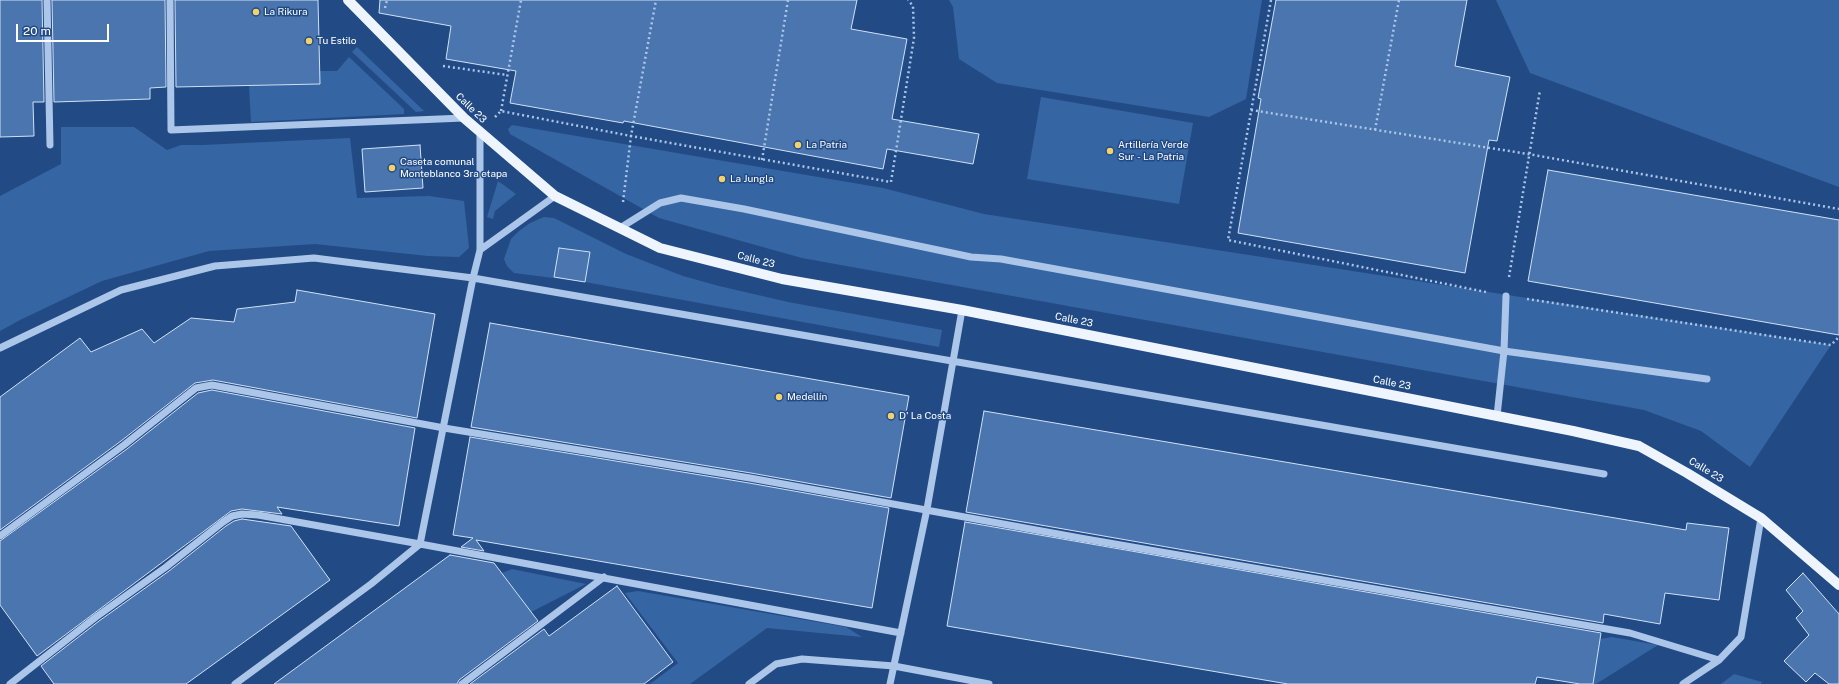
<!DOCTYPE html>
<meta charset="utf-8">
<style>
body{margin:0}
#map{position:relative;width:1839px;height:684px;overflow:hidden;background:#224b86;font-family:"Public Sans",sans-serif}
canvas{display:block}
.scale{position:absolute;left:16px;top:24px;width:93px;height:18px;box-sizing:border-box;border:2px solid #fff;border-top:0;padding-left:5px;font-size:12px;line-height:14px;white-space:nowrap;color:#fff;-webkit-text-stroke:3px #224b86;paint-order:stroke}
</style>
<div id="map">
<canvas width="1839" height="684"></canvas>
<div class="scale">20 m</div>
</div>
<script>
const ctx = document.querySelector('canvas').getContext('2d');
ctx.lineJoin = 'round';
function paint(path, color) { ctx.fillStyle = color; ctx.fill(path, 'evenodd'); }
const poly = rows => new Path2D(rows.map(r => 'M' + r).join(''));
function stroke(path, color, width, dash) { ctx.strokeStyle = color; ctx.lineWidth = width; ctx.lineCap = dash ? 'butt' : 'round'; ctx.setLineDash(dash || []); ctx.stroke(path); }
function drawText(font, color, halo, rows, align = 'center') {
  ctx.font = font + ' "Public Sans",sans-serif'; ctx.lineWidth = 3; ctx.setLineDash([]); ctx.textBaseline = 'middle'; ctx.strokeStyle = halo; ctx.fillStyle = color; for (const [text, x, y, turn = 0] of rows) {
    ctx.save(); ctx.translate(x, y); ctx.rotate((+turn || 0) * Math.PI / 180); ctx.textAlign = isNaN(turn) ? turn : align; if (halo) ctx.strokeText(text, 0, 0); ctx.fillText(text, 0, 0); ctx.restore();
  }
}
const green = poly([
 [949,0,1262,0,1246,99,1209,117,997,83,959,59,953,7],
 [1496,0,1839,0,1839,187,1530,73],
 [357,47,424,111,416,112,352,52],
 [349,57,404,109,404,114,251,122,249,86,320,84,319,71,337,71],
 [1041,97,1193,123,1179,204,1027,179],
 [512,125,883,188,984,214,1831,345,1750,467,1701,431,1644,410,802,258,659,218,510,134,508,129],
 [61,127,134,127,167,150,181,145,203,145,350,138,357,198,429,196,464,201,469,248,459,257,428,256,315,244,209,251,102,281,20,320,0,331,0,196,61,164],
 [498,181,516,194,495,211,493,219,487,217],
 [544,217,554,218,626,254,683,276,719,286,788,302,942,330,939,347,585,282,514,273,507,266,504,259,511,239,519,231,530,223],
 [512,569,586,584,531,612,502,573],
 [638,591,846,627,862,637,767,628,690,684,650,684,678,663,625,593],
 [1612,637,1658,645,1596,684,1593,684,1600,639],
 [1734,674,1762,682,1761,684,1721,684]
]);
const building = poly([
 [0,0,42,0,44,102,33,102,34,136,0,137,0,0],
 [52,0,165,0,166,87,150,88,150,99,54,102,52,0],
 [175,0,318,0,320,84,176,87,175,0],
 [380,0,857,0,851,29,907,39,892,119,979,134,973,164,887,149,883,169,624,121,623,123,510,103,516,71,446,59,451,26,379,13,380,0],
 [1276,0,1467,0,1455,66,1510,77,1497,141,1489,140,1465,273,1238,233,1261,99,1258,98,1276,0],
 [420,145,423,188,365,192,362,149,420,145],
 [1548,170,1839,220,1839,335,1528,281,1548,170],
 [559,248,590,252,585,282,554,277,559,248],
 [297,290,435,314,417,418,213,380,195,383,121,441,0,530,0,397,80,338,91,352,142,329,154,343,191,318,234,322,237,309,295,302,297,290],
 [490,323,909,396,891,498,751,473,471,427,490,323],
 [212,390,415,428,399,526,277,507,282,514,242,509,231,511,37,656,0,605,0,541,127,449,198,393,212,390],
 [984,411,1686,530,1687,523,1729,528,1719,600,1665,593,1660,624,1604,614,1603,623,966,512,984,411],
 [470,437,749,483,889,508,872,608,476,540,484,551,461,547,473,538,453,535,470,437],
 [242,519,291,526,330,580,186,684,54,684,41,666,99,621,169,571,226,526,234,521,242,519],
 [965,522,1601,633,1593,684,1580,684,1537,677,1535,684,1288,684,947,626,965,522],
 [450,555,494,563,538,621,459,680,457,684,274,684,450,555],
 [1803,573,1839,614,1839,684,1829,684,1815,673,1806,682,1784,661,1809,635,1796,618,1803,611,1786,590,1803,573],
 [617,586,673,662,644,684,470,684,544,629,549,636,617,586]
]);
const path = poly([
 [1271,0,1228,240,1486,292],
 [385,8,387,0],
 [443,66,507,75],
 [1251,110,1528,154,1839,209],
 [501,111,521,0],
 [495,117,501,111,631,136,891,182,914,38,913,6,908,0],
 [1375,130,1399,0],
 [762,160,788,0],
 [623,202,631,136,656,0],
 [1509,277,1540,90],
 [1527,299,1831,345,1839,337]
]);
const minor = poly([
 [47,0,50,145],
 [170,0,171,130,464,118],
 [620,228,660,203,681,198,744,209,971,257,1001,259,1504,351,1707,379],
 [480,250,555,196],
 [0,348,121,290,215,266,314,258,473,278,1604,474],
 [1497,416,1504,351,1506,296],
 [0,536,124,445,196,388,212,385,444,428,750,478,1080,538,1630,633,1719,660],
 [10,684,96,617,166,567,223,522,232,516,242,514,258,515,420,544,901,633],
 [235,684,371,584,420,544,473,278,480,250,480,133],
 [462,684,604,577],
 [749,684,776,664,802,659,894,666,989,684],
 [890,684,927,509,962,310],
 [1683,684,1719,660,1741,637,1761,518]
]);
const major = poly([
 [348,0,464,118,555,196,660,248,782,279,962,310,1573,431,1639,446,1687,473,1761,518,1839,585]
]);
const markers = [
 [256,12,4,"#f5d16e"],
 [309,41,4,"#f5d16e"],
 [798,145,4,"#f5d16e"],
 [1110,151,4,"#f5d16e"],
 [392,168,4,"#f5d16e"],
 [722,179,4,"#f5d16e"],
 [779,397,4,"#f5d16e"],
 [891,416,4,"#f5d16e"]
];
const poiNames = [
 ["La Rikura",264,12],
 ["Tu Estilo",317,41],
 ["La Patria",806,145],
 ["Artillería Verde",1118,145],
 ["Sur - La Patria",1118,157],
 ["Caseta comunal",400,162],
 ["Monteblanco 3ra etapa",400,174],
 ["La Jungla",730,179],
 ["Medellín",787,397],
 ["D' La Costa",899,416]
];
const streetNames = [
 ["Calle 23",471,108,44],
 ["Calle 23",756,260,14],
 ["Calle 23",1074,320,11],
 ["Calle 23",1392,383,11],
 ["Calle 23",1706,470,31]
];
paint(green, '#3665a3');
paint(building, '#4b75ae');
stroke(building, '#d0e1f7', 1);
stroke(path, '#acc6e9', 2.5, [2, 3]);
stroke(minor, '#acc6e9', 7);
stroke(major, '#eff5fe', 10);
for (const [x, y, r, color] of markers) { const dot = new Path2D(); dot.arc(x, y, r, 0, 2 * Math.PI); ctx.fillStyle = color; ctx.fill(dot); stroke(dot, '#224b86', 1.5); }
drawText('10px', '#fff', '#224b86', poiNames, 'left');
drawText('10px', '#fff', '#224b86', streetNames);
</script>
